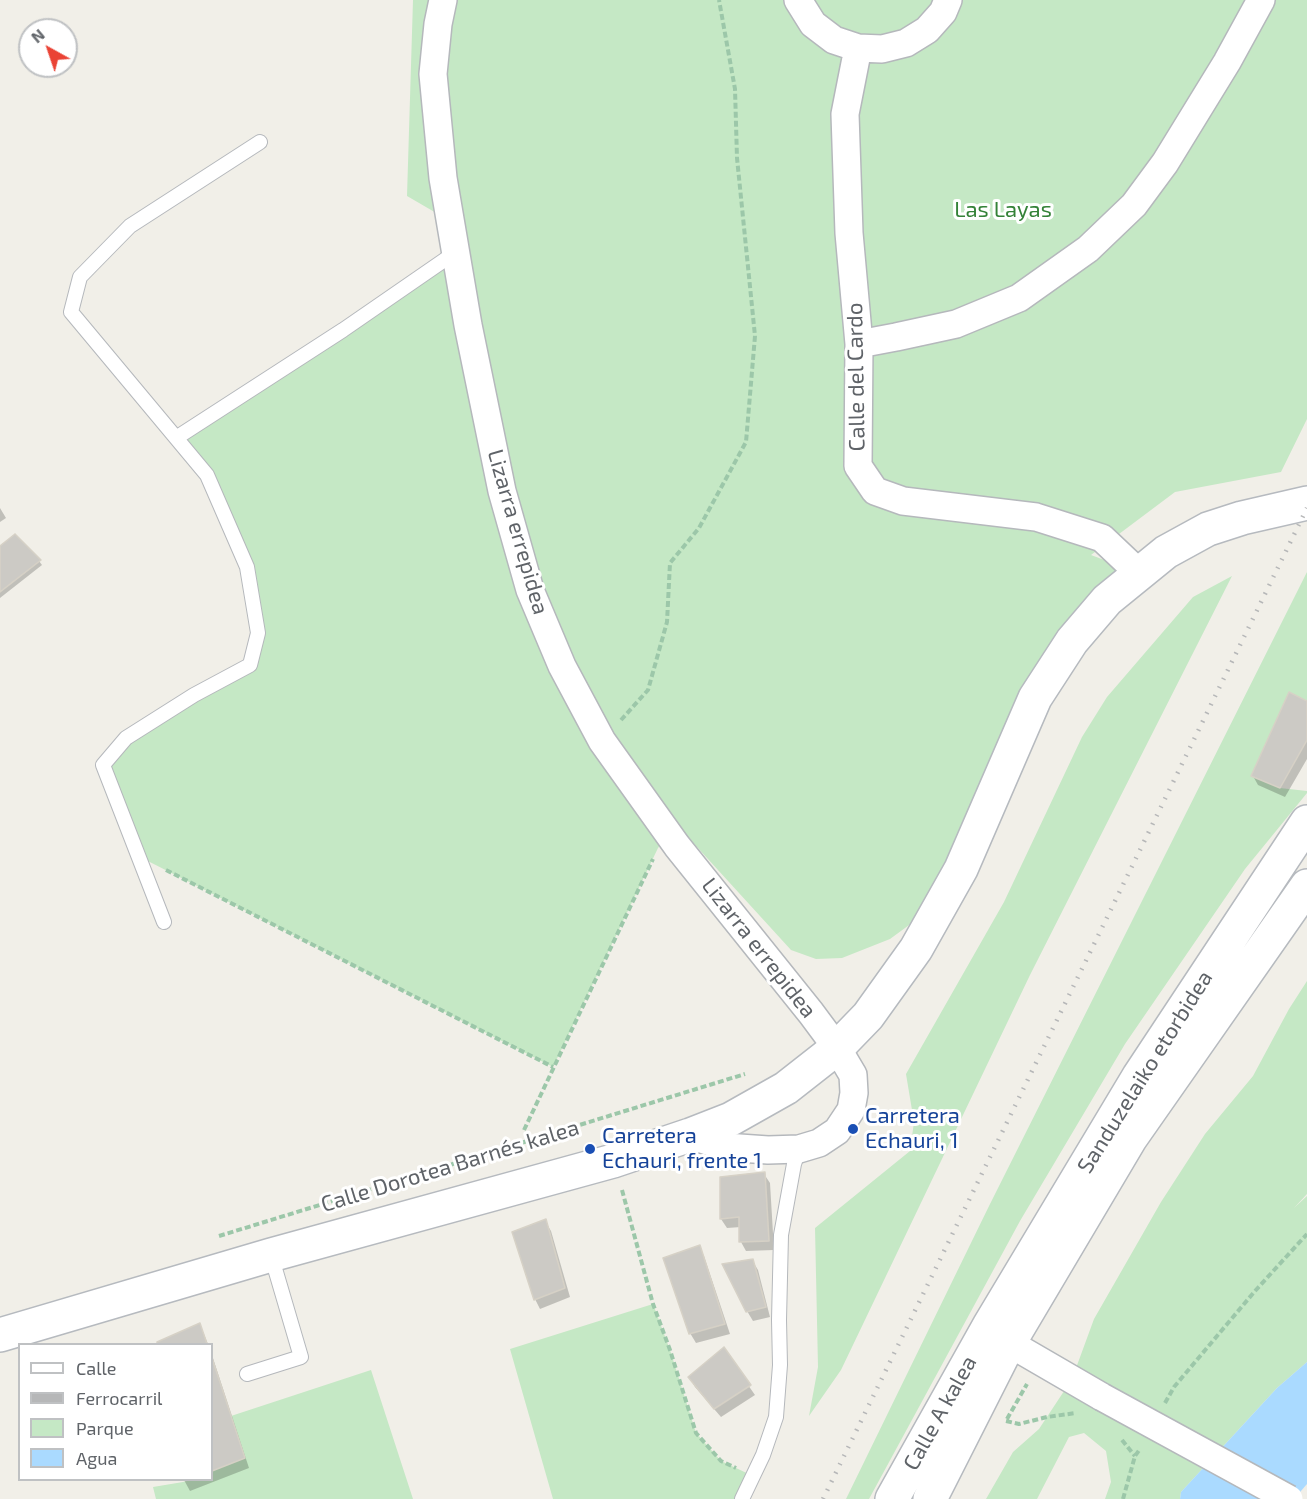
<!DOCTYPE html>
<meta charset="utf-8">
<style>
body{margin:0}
#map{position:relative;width:1307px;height:1499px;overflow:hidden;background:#f1efe8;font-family:"Exo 2",sans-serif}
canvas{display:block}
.legend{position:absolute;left:18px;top:1343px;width:195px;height:138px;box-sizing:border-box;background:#fff;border:2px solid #bfc1c3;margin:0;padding:8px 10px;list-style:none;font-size:18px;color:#5f6368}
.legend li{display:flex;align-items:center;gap:12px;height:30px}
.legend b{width:30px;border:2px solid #bfc1c3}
.north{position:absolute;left:18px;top:18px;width:60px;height:60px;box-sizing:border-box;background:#fff;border:2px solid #bfc1c3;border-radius:50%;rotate:320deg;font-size:16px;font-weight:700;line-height:24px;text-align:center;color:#5f6368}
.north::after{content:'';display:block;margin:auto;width:21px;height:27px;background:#ea4335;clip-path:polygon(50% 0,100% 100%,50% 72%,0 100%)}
</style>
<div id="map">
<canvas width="1307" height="1499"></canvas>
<ul class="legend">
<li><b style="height:8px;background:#fff"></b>Calle</li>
<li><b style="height:8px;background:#b6b7b8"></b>Ferrocarril</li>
<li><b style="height:16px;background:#c5e8c5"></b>Parque</li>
<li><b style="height:16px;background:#aadaff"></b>Agua</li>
</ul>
<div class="north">N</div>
</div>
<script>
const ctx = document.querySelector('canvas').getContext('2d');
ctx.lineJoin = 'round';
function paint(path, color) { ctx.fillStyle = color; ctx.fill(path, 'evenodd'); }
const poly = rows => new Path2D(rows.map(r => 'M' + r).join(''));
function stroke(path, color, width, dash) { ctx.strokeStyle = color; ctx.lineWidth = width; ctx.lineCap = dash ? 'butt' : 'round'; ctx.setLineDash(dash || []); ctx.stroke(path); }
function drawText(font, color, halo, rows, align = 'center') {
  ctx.font = font + ' "Exo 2",sans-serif'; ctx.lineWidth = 6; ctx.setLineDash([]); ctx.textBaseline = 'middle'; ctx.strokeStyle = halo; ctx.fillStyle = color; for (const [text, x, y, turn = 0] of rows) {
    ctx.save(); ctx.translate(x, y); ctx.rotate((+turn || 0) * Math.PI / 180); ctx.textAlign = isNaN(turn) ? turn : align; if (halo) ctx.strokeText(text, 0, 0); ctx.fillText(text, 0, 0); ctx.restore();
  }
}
const green = poly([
 [413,0,1307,0,1307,419,1281,472,1175,492,1091,555,1139,573,1035,698,946,898,890,939,842,958,816,959,791,950,676,824,658,848,553,1067,138,856,103,765,126,738,250,665,258,633,247,567,207,475,176,438,455,252,450,221,407,196],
 [1307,572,1307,701,1251,776,1280,788,1307,791,1307,793,1245,869,1125,1044,1020,1221,869,1499,846,1499,990,1204],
 [1232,576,1030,975,841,1370,809,1416,818,1367,815,1228,910,1151,914,1122,906,1074,1004,902,1082,737,1107,697,1193,597],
 [1307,981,1307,1194,1294,1208,1307,1196,1307,1362,1277,1388,1181,1492,1180,1499,1105,1499,1111,1482,1106,1451,1084,1433,1069,1437,1037,1499,986,1499,1013,1452,1039,1429,1072,1379,1094,1319,1161,1202,1205,1134,1253,1076,1289,1009],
 [653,1304,670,1350,696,1433,721,1461,753,1476,742,1499,553,1499,510,1349],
 [371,1370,413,1499,156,1499,153,1487,183,1482,190,1480,212,1480,212,1471,245,1458,231,1416]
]);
const water = poly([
 [1307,1362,1307,1484,1294,1499,1180,1499,1181,1492,1277,1388]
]);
const shadow = poly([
 [0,508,6,518,0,522],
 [0,547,39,561,42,565,0,598],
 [1307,703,1307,759,1285,797,1258,785,1253,776],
 [764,1174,770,1183,774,1250,746,1251,741,1242,741,1227,727,1228,721,1219],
 [545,1221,551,1231,570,1297,540,1309,535,1299],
 [699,1247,704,1256,730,1334,696,1343,690,1333],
 [752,1260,758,1270,770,1317,753,1321,747,1311],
 [199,1325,204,1334,208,1344,159,1344,159,1343],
 [723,1349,755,1395,721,1417,695,1387,690,1378],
 [212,1355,249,1468,190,1491,184,1480,212,1480]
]);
const building = poly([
 [15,534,41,560,0,592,0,546,15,534],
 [1289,692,1307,701,1307,740,1280,788,1251,776,1289,692],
 [765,1172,769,1241,739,1242,739,1217,720,1219,720,1177,765,1172],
 [546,1219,565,1288,534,1300,512,1232,546,1219],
 [700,1245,725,1324,689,1334,663,1258,700,1245],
 [753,1259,766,1307,746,1312,722,1264,753,1259],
 [200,1323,207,1344,157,1344,157,1342,200,1323],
 [724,1347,751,1385,714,1409,688,1377,724,1347],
 [212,1358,245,1458,212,1471,212,1358]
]);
const path = poly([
 [621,720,648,690,667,622,670,563,699,528,746,442,755,336,737,158,735,89,719,0],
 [166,870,553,1067],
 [524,1130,653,859],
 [622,1190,653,1304,670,1350,696,1433,721,1461,736,1468],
 [219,1236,745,1074],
 [1165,1403,1174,1387,1255,1291,1307,1234],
 [1007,1419,1027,1384],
 [1006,1421,1019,1424,1047,1417,1076,1413],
 [1122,1440,1135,1456],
 [1123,1499,1135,1456,1140,1449]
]);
const lane = poly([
 [176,438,343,330,456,252],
 [164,922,103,765,126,738,194,695,250,665,258,633,247,567,207,475,71,312,80,277,130,226,260,142],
 [247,1374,301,1357,271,1255],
 [742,1499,763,1455,776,1417,780,1365,779,1320,781,1235,794,1164,799,1149]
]);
const street = poly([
 [443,0,438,24,433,74,443,178,468,325,502,491,530,590,562,666,602,741,677,846,811,1013,837,1048,853,1075,854,1093,851,1110,837,1131,819,1143,799,1149,768,1150,725,1147,690,1135],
 [798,0,813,24,834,40,858,48,882,49,906,43,927,30,943,12,948,0],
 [858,48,845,114,849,233,859,344,858,466,875,491,903,501,1036,517,1102,538,1139,573],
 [859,344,896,337,956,324,1019,298,1088,249,1134,205,1165,163,1227,62,1261,0],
 [1009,1343,1102,1397]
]);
const secondary = poly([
 [0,1335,271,1255,613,1161,690,1135,731,1119,786,1088,837,1048,868,1016,916,949,961,869,1035,698,1072,641,1107,600,1166,552,1208,529,1242,518,1307,503],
 [892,1499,989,1326,1139,1076,1307,822],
 [930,1499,1009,1343,1130,1139,1307,886]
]);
const rail = poly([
 [823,1499,1307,508]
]);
const streetBridge = poly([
 [1102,1397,1289,1499]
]);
const markers = [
 [853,1129,6,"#1a4fb4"],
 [590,1149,6,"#1a4fb4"]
];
const parkNames = [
 ["Las Layas",1003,210]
];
const streetNames = [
 ["Calle del Cardo",856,377,-91],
 ["Lizarra errepidea",518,532,74],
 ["Lizarra errepidea",759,948,52],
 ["Sanduzelaiko etorbidea",1145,1072,-58],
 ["Calle Dorotea Barnés kalea",450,1166,-17],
 ["Calle A kalea",940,1413,-61]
];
const transitNames = [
 ["Carretera",865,1116],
 ["Echauri, 1",865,1141],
 ["Carretera",602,1136],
 ["Echauri, frente 1",602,1161]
];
paint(green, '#c5e8c5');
paint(water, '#aadaff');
paint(shadow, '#0003');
paint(building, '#cccac5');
stroke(building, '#d6d1c6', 1.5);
stroke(lane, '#b5b8bc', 16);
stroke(street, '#b5b8bc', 30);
stroke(secondary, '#b6babf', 36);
stroke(path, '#9cc7a9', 4, [6, 3]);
stroke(lane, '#fff', 14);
stroke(street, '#fff', 27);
stroke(secondary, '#fff', 33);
stroke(rail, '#b6b7b8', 4.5, [1.5, 8]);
stroke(streetBridge, '#b5b8bc', 30, []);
stroke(streetBridge, '#fff', 27);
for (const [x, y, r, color] of markers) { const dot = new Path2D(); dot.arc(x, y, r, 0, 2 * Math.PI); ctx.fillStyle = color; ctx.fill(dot); stroke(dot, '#fff', 2); }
drawText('22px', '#348238', '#fff', parkNames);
drawText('22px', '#5f6368', '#fff', streetNames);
drawText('22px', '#164399', '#fff', transitNames, 'left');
</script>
